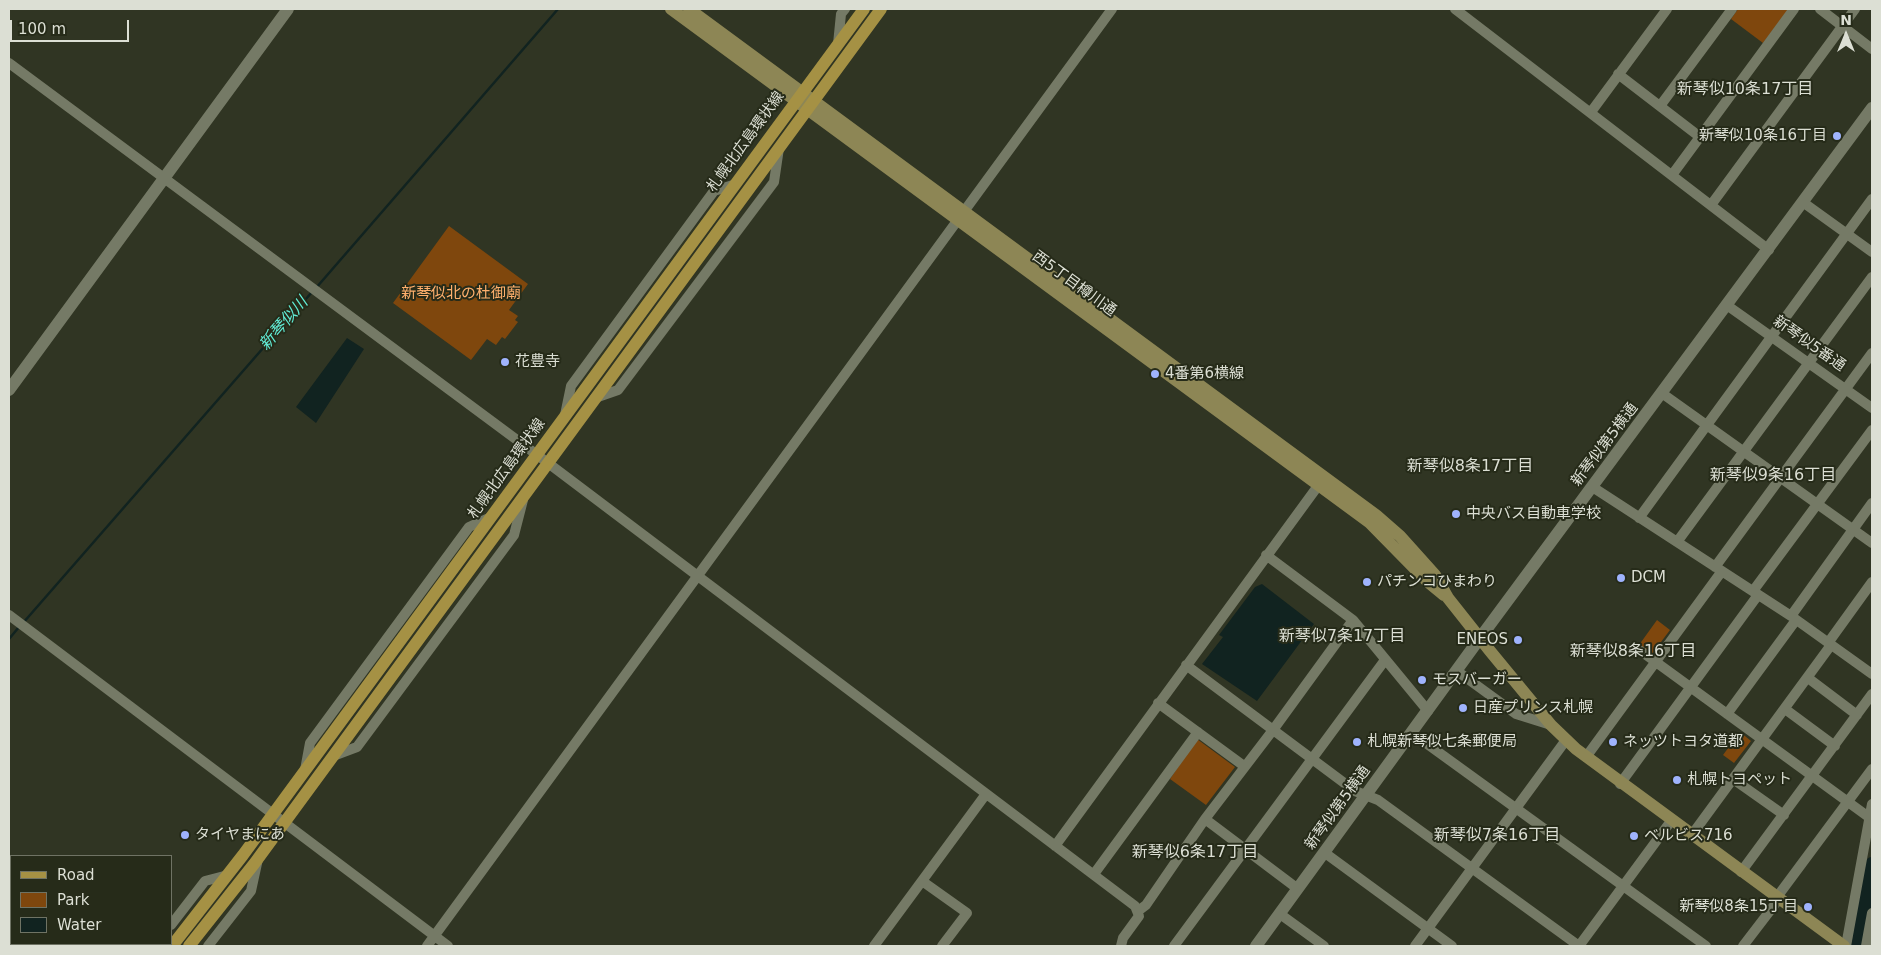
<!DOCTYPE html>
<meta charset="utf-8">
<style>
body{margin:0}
#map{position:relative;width:1881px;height:955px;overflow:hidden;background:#303523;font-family:"DejaVu Sans",sans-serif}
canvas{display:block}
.frame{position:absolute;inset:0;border:10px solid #dcdfd4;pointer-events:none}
.legend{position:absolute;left:10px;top:855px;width:162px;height:90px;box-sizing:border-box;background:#262b19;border:1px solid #6f7364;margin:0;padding:6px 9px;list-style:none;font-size:15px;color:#dcdfd4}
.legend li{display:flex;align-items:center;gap:10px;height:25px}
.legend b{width:25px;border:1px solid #6f7364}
.north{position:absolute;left:1821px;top:10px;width:50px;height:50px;-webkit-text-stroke:4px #262b19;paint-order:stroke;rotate:0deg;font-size:14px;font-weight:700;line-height:20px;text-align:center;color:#dcdfd4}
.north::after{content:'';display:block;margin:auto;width:18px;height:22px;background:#dcdfd4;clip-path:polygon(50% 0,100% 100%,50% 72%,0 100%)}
.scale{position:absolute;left:10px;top:20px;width:119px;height:22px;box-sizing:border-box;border:2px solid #dcdfd4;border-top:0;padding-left:6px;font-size:15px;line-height:18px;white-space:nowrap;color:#dcdfd4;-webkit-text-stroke:4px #262b19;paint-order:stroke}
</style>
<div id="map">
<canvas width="1881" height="955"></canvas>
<div class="frame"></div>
<ul class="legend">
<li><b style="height:6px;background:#a59144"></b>Road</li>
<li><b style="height:14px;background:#7f470d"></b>Park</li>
<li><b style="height:14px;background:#112320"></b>Water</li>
</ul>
<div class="north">N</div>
<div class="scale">100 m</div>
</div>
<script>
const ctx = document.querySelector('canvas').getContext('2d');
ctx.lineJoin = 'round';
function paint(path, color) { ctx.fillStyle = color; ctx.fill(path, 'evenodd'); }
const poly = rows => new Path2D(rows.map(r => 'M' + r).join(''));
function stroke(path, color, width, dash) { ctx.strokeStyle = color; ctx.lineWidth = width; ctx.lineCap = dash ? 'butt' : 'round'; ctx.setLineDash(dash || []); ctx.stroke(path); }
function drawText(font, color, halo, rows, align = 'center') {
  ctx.font = font + ' "DejaVu Sans","Noto Sans JP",sans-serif'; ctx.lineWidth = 4; ctx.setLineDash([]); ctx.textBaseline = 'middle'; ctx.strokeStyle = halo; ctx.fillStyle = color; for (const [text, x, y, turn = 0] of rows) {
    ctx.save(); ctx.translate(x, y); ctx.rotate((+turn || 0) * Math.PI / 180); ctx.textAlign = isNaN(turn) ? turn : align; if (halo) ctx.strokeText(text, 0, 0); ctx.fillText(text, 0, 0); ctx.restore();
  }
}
const green = poly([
 [1738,9,1789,9,1763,43,1731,19],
 [449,226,528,284,509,310,518,316,515,320,518,322,505,339,502,337,496,345,487,339,471,360,393,303],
 [1657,620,1670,630,1652,654,1639,645],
 [1740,732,1751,741,1734,763,1723,755],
 [1197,739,1235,767,1206,805,1170,779]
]);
const water = poly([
 [347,338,364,349,316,423,296,407],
 [1262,584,1314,624,1257,701,1202,664,1223,637,1219,635,1255,587]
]);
const stream = poly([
 [316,288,558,9],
 [23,623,312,292],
 [9,639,19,627]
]);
const river = poly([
 [1858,946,1872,864]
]);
const minor = poly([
 [1455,9,1769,250],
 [1820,9,1872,49],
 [838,44,841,14,845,9],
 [9,63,548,463,1135,906,1139,916,1123,938,1121,946],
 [1618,74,1700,137],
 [1660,106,1732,9],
 [1591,112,1667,9],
 [1672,175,1794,9],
 [1804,203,1872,252],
 [1711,205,1855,9],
 [1728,306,1872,408],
 [1663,394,1872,543],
 [595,398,618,390,774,182,779,148],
 [565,415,571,386,714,191,736,184],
 [1594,488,1791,616,1872,674],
 [1639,518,1872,199],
 [1677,542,1872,277],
 [1266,555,1353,620,1428,711],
 [1715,567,1872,353],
 [1753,591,1872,430],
 [9,615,448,946],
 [1791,616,1872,503],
 [1828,643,1872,582],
 [1638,649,1870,818],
 [1186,665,1355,791,1378,800,1579,946],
 [1457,671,1516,714,1551,725],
 [1808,678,1857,715],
 [1158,703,1244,766],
 [1785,709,1835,746],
 [1727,714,1796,620],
 [1412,733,1706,946],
 [333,756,357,747,514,535,523,500],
 [1586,757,1722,571],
 [305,770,310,743,469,527,491,517],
 [1733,779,1784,815],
 [1620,784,1758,595],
 [1205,819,1298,889],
 [1691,836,1831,645],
 [1055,846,1323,479],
 [1325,853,1452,946],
 [1741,872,1872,694],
 [1094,874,1198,732],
 [922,881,967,913,942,946],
 [1777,897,1872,769],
 [1138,911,1146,905,1205,819,1273,730,1353,620],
 [1280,914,1324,946],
 [171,925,205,881,228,875],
 [155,946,157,944],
 [208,946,251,891,258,859],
 [427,946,1112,9],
 [874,946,986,794],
 [1174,946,1385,660],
 [1415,946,1566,740],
 [1579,946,1671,821],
 [1743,946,1779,899],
 [1846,946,1872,804],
 [1866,946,1872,913]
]);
const tertiary = poly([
 [9,390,288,9],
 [1256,946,1480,638,1872,108]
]);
const secondary = poly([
 [671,9,1370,523,1427,581,1444,595],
 [689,9,1376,515,1400,536,1435,575,1448,598,1490,651,1551,725,1576,749,1844,946]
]);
const primary = poly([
 [172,946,243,855,864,9],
 [189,946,254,864,881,9]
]);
const markers = [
 [1837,136,5,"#9fb3fd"],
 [505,362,5,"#9fb3fd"],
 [1155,374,5,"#9fb3fd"],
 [1456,514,5,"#9fb3fd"],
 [1621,578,5,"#9fb3fd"],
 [1367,582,5,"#9fb3fd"],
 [1518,640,5,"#9fb3fd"],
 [1422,680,5,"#9fb3fd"],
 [1463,708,5,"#9fb3fd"],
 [1357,742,5,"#9fb3fd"],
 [1613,742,5,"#9fb3fd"],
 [1677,780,5,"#9fb3fd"],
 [185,835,5,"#9fb3fd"],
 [1634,836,5,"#9fb3fd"],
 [1808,907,5,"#9fb3fd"]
];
const poiNames = [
 ["新琴似10条16丁目",1827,136,"right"],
 ["花豊寺",515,362],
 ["4番第6横線",1165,374],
 ["中央バス自動車学校",1466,514],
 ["DCM",1631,578],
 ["パチンコひまわり",1377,582],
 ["ENEOS",1508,640,"right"],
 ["モスバーガー",1432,680],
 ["日産プリンス札幌",1473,708],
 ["札幌新琴似七条郵便局",1367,742],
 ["ネッツトヨタ道都",1623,742],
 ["札幌トヨペット",1687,780],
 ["タイヤまにあ",195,835],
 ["ベルビス716",1644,836],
 ["新琴似8条15丁目",1798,907,"right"]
];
const streetNames = [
 ["札幌北広島環状線",746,142,-54],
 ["西5丁目樽川通",1074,284,36],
 ["新琴似5番通",1809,344,35],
 ["新琴似第5横通",1605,445,-53],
 ["札幌北広島環状線",507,469,-54],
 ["新琴似第5横通",1338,808,-54]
];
const parkNames = [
 ["新琴似北の杜御廟",461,294]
];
const neighbourhoodNames = [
 ["新琴似10条17丁目",1745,90],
 ["新琴似8条17丁目",1470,467],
 ["新琴似9条16丁目",1773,476],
 ["新琴似7条17丁目",1342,637],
 ["新琴似8条16丁目",1633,652],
 ["新琴似7条16丁目",1497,836],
 ["新琴似6条17丁目",1195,853]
];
const waterNames = [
 ["新琴似川",284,324,-49]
];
paint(green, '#7f470d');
paint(water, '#112320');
stroke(stream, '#112320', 2.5);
stroke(river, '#112320', 14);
stroke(minor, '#757a66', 10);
stroke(tertiary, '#757a66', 12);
stroke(secondary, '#8d8655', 12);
stroke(primary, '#a59144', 12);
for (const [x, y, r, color] of markers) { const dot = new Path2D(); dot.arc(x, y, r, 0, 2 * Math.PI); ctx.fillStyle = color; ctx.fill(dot); stroke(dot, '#262b19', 2); }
drawText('15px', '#dcdfd4', '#262b19', poiNames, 'left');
drawText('15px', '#dcdfd4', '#262b19', streetNames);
drawText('15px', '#ffb06d', '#262b19', parkNames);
drawText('16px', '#dcdfd4', '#262b19', neighbourhoodNames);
drawText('italic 16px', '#61ecd6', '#262b19', waterNames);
</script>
